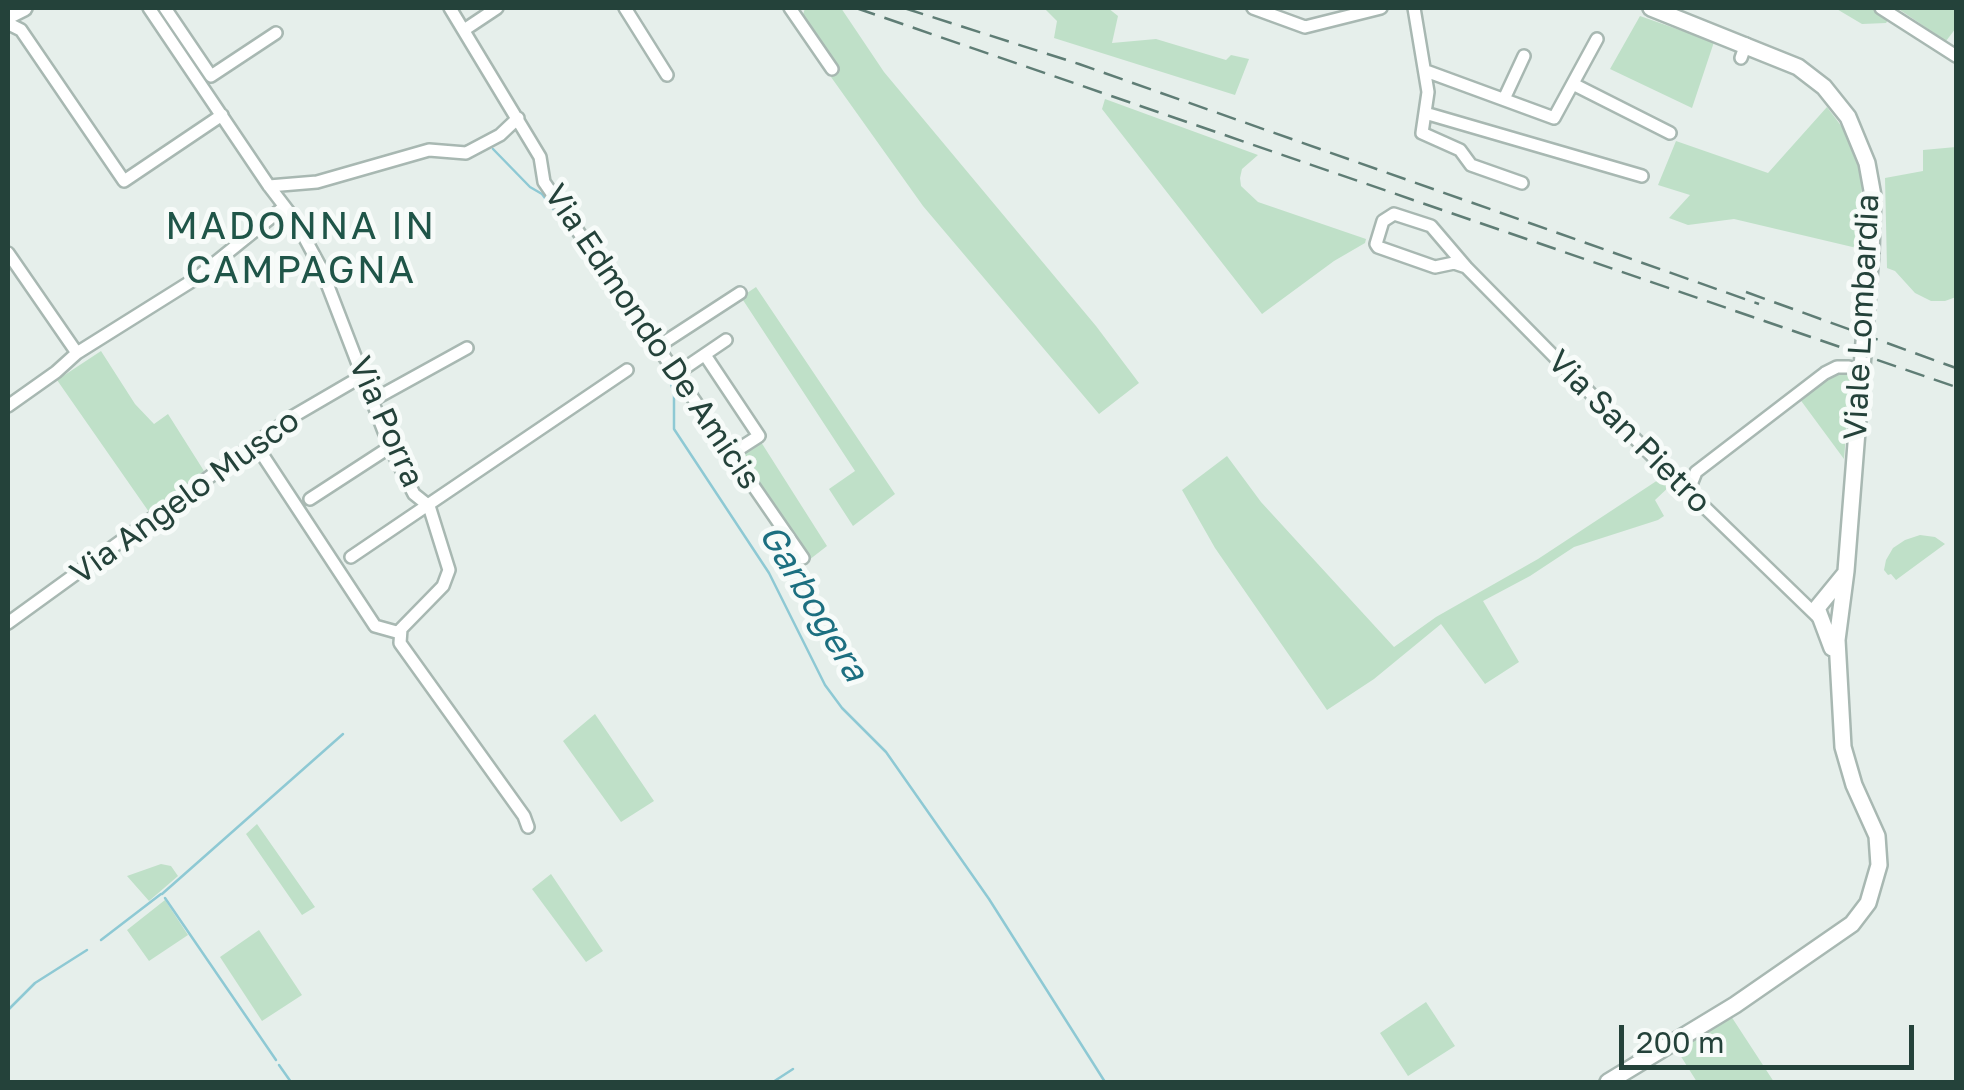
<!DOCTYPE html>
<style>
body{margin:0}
#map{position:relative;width:1964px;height:1090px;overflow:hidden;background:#e6efeb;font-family:"Golos Text",sans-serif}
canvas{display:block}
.frame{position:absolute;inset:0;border:10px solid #24423a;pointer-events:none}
.scale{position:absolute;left:1619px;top:1025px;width:295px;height:45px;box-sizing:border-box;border:5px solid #24423a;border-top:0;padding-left:12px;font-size:30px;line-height:35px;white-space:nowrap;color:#24423a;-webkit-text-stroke:8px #f7fbf9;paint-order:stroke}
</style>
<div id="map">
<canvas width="1964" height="1090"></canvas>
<div class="frame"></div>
<div class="scale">200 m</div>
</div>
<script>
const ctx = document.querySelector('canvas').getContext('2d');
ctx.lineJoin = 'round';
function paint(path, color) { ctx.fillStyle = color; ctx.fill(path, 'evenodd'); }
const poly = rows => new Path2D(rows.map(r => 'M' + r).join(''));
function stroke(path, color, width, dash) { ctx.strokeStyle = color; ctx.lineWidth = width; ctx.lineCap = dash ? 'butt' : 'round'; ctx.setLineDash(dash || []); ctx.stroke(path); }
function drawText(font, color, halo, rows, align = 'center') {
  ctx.font = font + ' "Golos Text",sans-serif'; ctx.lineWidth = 10; ctx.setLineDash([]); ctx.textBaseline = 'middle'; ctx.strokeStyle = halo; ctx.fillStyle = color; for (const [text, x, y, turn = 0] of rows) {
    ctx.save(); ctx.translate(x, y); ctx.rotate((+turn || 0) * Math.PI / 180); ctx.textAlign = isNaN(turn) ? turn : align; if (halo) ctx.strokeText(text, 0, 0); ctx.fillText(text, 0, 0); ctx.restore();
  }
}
const green = poly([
 [805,8,841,8,884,72,1096,326,1139,383,1099,414,923,206,831,77,838,71,802,18],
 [1044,8,1108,8,1118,16,1112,43,1156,39,1226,60,1231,55,1249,59,1235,95,1054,38,1057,21],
 [1835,8,1956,8,1956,28,1946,41,1897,8,1886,23,1862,24],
 [1640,16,1714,42,1692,108,1610,69],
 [1105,99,1258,155,1242,169,1240,178,1241,186,1258,202,1366,239,1365,243,1334,261,1262,314,1102,109],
 [1827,107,1848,135,1862,175,1861,249,1734,219,1688,225,1669,218,1690,195,1658,185,1676,141,1768,173],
 [1956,147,1956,297,1945,301,1931,301,1915,293,1895,271,1887,268,1885,178,1923,171,1923,150],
 [756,287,895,494,853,526,829,489,855,471,741,297],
 [101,351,135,404,154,424,168,414,204,471,149,512,57,380],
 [1844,371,1851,372,1844,459,1799,398,1830,375],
 [761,442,827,546,809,560,739,456],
 [1227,456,1261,502,1394,647,1436,617,1538,559,1658,480,1671,485,1655,500,1664,516,1658,520,1574,547,1530,576,1483,601,1519,662,1485,684,1441,624,1374,679,1327,710,1215,548,1182,490],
 [1920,535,1935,537,1945,544,1896,580,1891,574,1888,575,1884,570,1886,560,1893,548,1905,540],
 [595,714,654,801,621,822,563,741],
 [257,824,315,907,302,915,246,834],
 [161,864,171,866,178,876,149,901,127,876],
 [551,874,603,951,586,962,532,889],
 [165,900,188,935,149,961,127,930],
 [259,930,302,995,262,1021,220,957],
 [1426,1002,1455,1046,1408,1076,1380,1033],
 [1729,1013,1774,1082,1697,1082,1675,1047]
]);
const stream = poly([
 [493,149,530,187,542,194,590,258],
 [668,372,674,395,674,429,769,573,825,685,842,708,886,752,989,899,1105,1082],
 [162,894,343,734],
 [165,898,276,1060],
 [101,940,161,894],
 [8,1010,35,983,87,950],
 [279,1065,291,1082],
 [773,1082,793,1069]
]);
const minor = poly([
 [149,8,269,186,295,220,321,268,390,447,414,494,429,506,449,570,443,586,401,629,400,643,524,816,528,827],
 [165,8,211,76,276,33],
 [450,8,540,157,544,182,803,558],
 [625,8,667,75],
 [790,8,832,69],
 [1253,8,1305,27,1381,8],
 [1414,8,1428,92,1422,133,1460,150,1471,165,1522,183],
 [1881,8,1956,56],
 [8,19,11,25,21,30,124,181,222,115],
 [464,30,497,8],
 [1741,58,1746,44],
 [1426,71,1554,118,1597,39],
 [1573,84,1670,133],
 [1504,99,1524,56],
 [1425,113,1642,176],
 [269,186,317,182,429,150,466,153,500,135,518,118],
 [8,253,77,353],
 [1466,267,1454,263,1435,267,1378,247,1376,244,1383,221,1394,214,1431,226,1466,267,1659,463,1818,617],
 [657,347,740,293],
 [705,355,759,436,731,454],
 [676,374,726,340],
 [371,401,467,348],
 [8,406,56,372,77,353,195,279,284,207],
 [256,445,375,626,400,633],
 [1688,492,1696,472,1825,373,1837,367,1849,367],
 [310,499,390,447],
 [351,557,627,370],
 [8,623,292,417,364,375]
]);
const tertiary = poly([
 [8,16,24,8],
 [1832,648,1817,608,1844,575],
 [1608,1082,1735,1005,1852,924,1868,903,1879,865,1877,836,1854,785,1843,747,1837,640,1846,571,1871,253,1873,196,1867,163,1848,117,1824,87,1798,67,1651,8]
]);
const rail = poly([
 [856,8,1956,387],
 [904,8,1079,64,1759,304],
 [1746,292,1956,368]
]);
const streetNames = [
 ["Viale Lombardia",1862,317,-87],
 ["Via Edmondo De Amicis",652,337,56],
 ["Via Porra",386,422,66],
 ["Via San Pietro",1629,432,45],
 ["Via Angelo Musco",185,497,-36]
];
const waterNames = [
 ["Garbogera",813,603,59]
];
const quarterNames = [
 ["MADONNA IN",301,227],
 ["CAMPAGNA",301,271]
];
paint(green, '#bfe0c8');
stroke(stream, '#8ec9d4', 2.5);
stroke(minor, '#a8b8b2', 16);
stroke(tertiary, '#a8b8b2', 20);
stroke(minor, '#fff', 11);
stroke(tertiary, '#fff', 15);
stroke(rail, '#5f7d75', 2.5, [20, 10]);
drawText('32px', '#24423a', '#f7fbf9', streetNames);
drawText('italic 35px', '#1c6f80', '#f7fbf9', waterNames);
ctx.letterSpacing = '2.5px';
drawText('38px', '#1f5548', '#f7fbf9', quarterNames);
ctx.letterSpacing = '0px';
</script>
